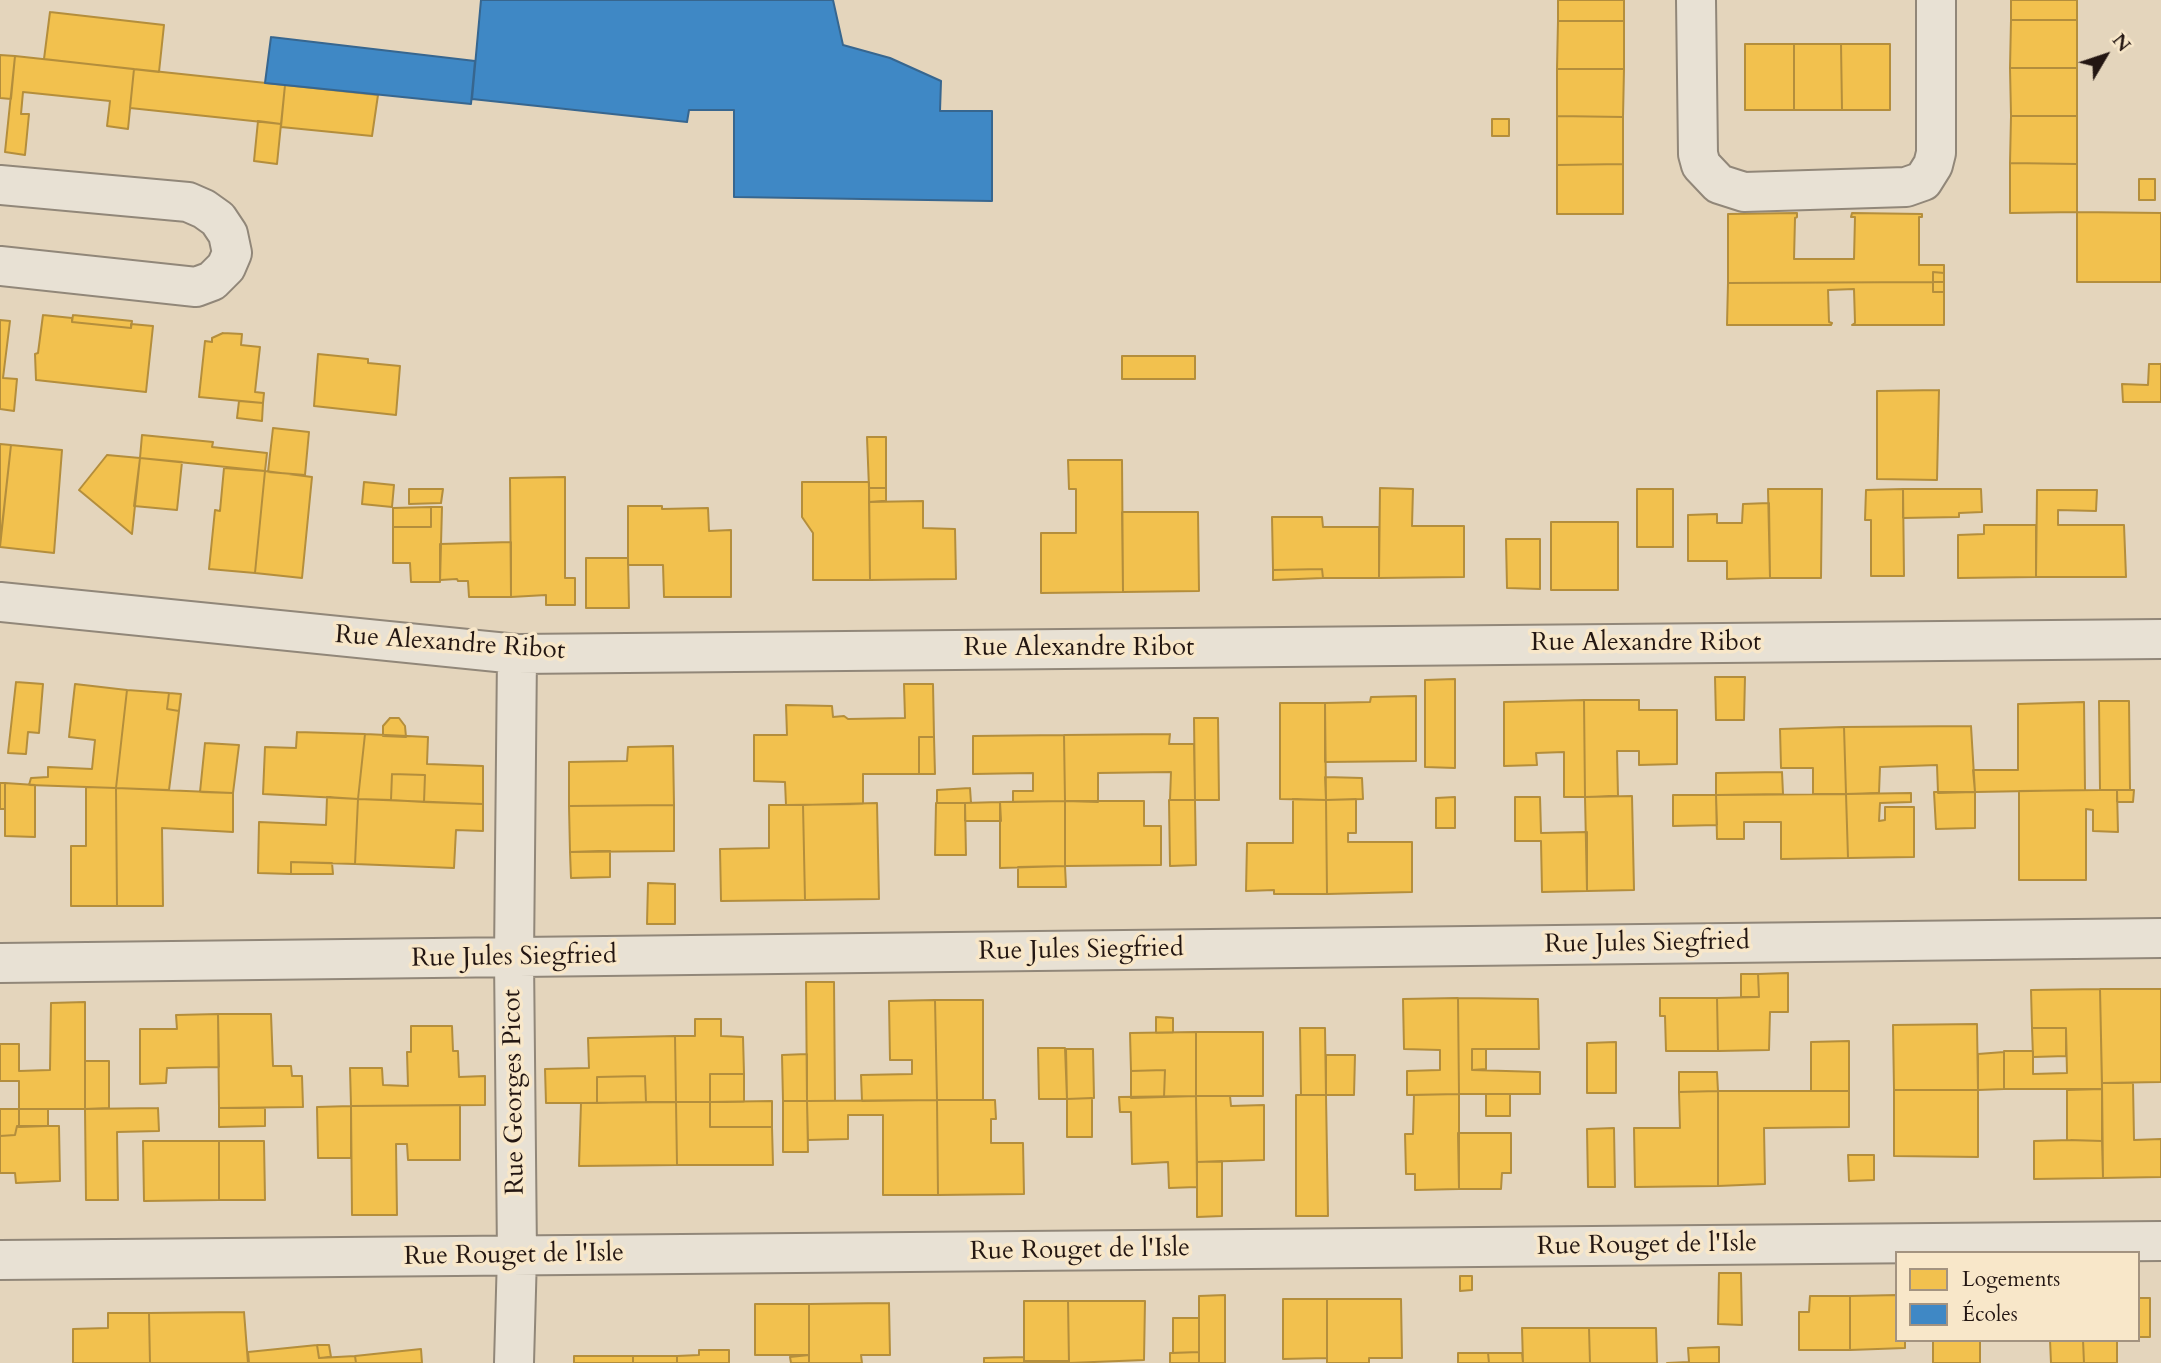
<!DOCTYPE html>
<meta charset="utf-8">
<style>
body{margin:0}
#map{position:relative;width:2161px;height:1363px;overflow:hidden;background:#e4d5bc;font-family:Cardo,serif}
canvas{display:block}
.legend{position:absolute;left:1895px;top:1251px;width:245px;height:91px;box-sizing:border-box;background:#f8e7c9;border:2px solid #a39380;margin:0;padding:9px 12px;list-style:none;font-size:21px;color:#231612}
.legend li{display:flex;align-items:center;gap:14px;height:35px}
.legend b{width:35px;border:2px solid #a39380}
.north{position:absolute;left:2070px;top:21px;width:70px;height:70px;-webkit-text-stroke:5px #f8e7c9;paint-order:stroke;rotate:51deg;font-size:19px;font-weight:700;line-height:28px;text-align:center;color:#231612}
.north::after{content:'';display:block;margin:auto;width:24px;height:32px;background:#231612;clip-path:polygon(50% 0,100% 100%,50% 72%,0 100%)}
</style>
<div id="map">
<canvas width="2161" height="1363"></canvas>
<ul class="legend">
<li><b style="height:19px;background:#f2c14e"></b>Logements</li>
<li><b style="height:19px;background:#3f88c5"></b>Écoles</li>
</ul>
<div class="north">N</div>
</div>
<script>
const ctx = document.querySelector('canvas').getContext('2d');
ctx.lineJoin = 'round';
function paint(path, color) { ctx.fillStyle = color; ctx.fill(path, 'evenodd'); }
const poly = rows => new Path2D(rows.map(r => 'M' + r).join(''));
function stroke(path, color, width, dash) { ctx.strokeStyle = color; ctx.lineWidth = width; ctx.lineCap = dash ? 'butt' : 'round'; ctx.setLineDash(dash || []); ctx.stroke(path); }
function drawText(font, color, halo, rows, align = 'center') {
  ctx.font = font + ' Cardo,serif'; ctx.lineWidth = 7; ctx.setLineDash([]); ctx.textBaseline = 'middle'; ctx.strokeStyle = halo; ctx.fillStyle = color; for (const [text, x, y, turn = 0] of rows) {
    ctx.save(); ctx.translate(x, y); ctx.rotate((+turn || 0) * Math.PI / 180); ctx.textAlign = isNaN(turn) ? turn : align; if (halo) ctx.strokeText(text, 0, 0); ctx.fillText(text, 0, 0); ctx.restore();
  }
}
const homes = poly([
 [1558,0,1624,0,1624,21,1558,21,1558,0],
 [2011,0,2077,0,2077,20,2011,20,2011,0],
 [50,12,164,25,159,72,44,59,50,12],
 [2011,20,2077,20,2077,68,2010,68,2011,20],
 [1558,21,1624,21,1624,69,1557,69,1558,21],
 [1745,44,1794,44,1794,110,1745,110,1745,44],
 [1794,44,1841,44,1842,110,1794,110,1794,44],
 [1841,44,1890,44,1890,110,1842,110,1841,44],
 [0,55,15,56,11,99,0,98,0,55],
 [15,56,134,69,128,129,107,126,110,101,23,92,21,114,29,114,25,155,5,152,15,56],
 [2010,68,2077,68,2077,116,2011,116,2010,68],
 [134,69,285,85,281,124,130,108,134,69],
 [1557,69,1624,69,1623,117,1557,116,1557,69],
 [285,85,378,95,372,136,281,127,285,85],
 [1557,116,1623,117,1623,164,1557,165,1557,116],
 [2011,116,2077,116,2077,164,2010,163,2011,116],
 [1492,119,1509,119,1509,136,1492,136,1492,119],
 [258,121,281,124,277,164,254,161,258,121],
 [2010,163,2077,164,2077,212,2010,213,2010,163],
 [1623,164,1623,214,1557,214,1557,165,1623,164],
 [2139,179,2155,179,2155,200,2139,200,2139,179],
 [2077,212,2161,213,2161,282,2077,282,2077,212],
 [1797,213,1797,217,1795,218,1794,259,1854,259,1855,217,1851,217,1852,213,1922,214,1922,217,1919,217,1919,265,1944,265,1944,273,1933,272,1933,282,1728,283,1728,214,1797,213],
 [1933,272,1944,273,1944,282,1933,282,1933,272],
 [1933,282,1944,282,1944,292,1933,292,1933,282],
 [1933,282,1933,292,1944,292,1944,325,1852,325,1855,323,1854,289,1828,290,1829,322,1832,323,1831,325,1727,325,1728,283,1933,282],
 [43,315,72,318,72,322,131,328,131,324,153,326,146,392,36,380,35,354,38,353,43,315],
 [73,315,132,321,131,328,72,322,73,315],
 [0,320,10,321,3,378,17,379,14,411,0,409,0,320],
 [223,333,242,334,241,345,260,347,255,392,264,393,263,403,199,397,205,341,212,342,212,338,223,333],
 [318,354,368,359,368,363,400,366,396,415,314,406,318,354],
 [1122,356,1195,356,1195,379,1122,379,1122,356],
 [2149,364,2161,364,2161,402,2123,402,2122,384,2148,385,2149,364],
 [1939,390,1937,480,1877,479,1877,391,1939,390],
 [239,401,263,403,262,421,237,418,239,401],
 [273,428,309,432,305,475,268,472,273,428],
 [142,435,213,442,212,447,267,453,265,471,140,458,142,435],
 [867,437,886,437,886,488,869,488,867,437],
 [0,444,11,445,0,544,0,444],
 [11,445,62,450,54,553,0,547,11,445],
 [107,455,140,458,132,534,79,490,107,455],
 [140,458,182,462,177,510,134,506,140,458],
 [1068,460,1122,460,1123,592,1041,593,1041,533,1076,533,1076,489,1069,489,1068,460],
 [224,468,265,471,255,573,209,569,215,510,220,511,224,468],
 [265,471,312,477,302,578,255,573,265,471],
 [565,477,565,578,575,578,575,605,546,605,546,595,511,597,510,478,565,477],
 [364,482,394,485,392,507,362,504,364,482],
 [802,482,869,482,870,580,813,580,813,533,802,517,802,482],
 [869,488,886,488,886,501,869,502,869,488],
 [1380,488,1413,489,1412,526,1464,526,1464,577,1379,578,1380,488],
 [409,489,443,489,441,503,409,504,409,489],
 [1637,489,1673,489,1673,547,1637,547,1637,489],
 [1768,489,1822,489,1821,578,1770,578,1768,489],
 [1903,489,1981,489,1982,512,1959,513,1959,517,1903,518,1903,489],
 [1903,489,1904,576,1871,576,1871,520,1865,520,1866,490,1903,489],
 [2037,490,2097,490,2096,511,2058,510,2058,525,2124,525,2126,577,2036,577,2037,490],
 [923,501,923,528,955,529,956,579,870,580,869,502,923,501],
 [1769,503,1770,578,1727,579,1727,561,1688,561,1688,515,1717,514,1717,523,1742,523,1743,504,1769,503],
 [628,506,662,506,662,509,708,508,709,531,731,530,731,597,664,597,663,565,628,565,628,506],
 [431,507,442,507,440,582,411,582,410,563,393,563,393,527,431,527,431,507],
 [431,507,431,527,393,527,393,508,431,507],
 [1122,512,1198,512,1199,591,1123,592,1122,512],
 [1272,517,1322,517,1323,527,1379,527,1379,578,1323,578,1322,569,1273,570,1272,517],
 [1551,522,1618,522,1618,590,1551,590,1551,522],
 [1984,525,2036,525,2036,577,1958,578,1958,535,1984,534,1984,525],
 [1506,539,1540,539,1540,589,1507,588,1506,539],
 [511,542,511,597,469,597,468,581,458,581,457,579,440,580,440,544,511,542],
 [586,558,628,558,629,608,586,608,586,558],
 [1322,569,1323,578,1273,580,1273,570,1322,569],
 [1715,677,1745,677,1744,720,1716,720,1715,677],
 [1455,679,1455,768,1425,767,1425,680,1455,679],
 [16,682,43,684,39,733,28,732,26,754,8,753,16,682],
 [75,684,127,690,116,788,29,785,31,778,48,777,48,767,92,769,95,740,69,737,75,684],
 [904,684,933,684,934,737,919,737,919,774,863,774,863,804,786,805,785,782,754,781,754,735,787,735,786,705,832,706,833,717,844,716,848,719,905,718,904,684],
 [127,690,169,693,167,709,179,711,169,790,116,788,127,690],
 [169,693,181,694,179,711,167,709,169,693],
 [1416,696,1416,761,1325,762,1325,703,1370,702,1371,697,1416,696],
 [1584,700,1639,700,1639,710,1677,710,1677,764,1639,765,1639,751,1617,751,1618,796,1585,797,1584,700],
 [1584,700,1585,797,1564,797,1564,752,1536,753,1537,765,1504,766,1504,702,1584,700],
 [2099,701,2129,701,2130,790,2100,790,2099,701],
 [2084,702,2085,790,1975,792,1973,770,2018,770,2018,704,2084,702],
 [1280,703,1325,703,1326,800,1280,799,1280,703],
 [390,718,399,718,405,726,406,737,383,736,383,726,390,718],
 [1194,718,1218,718,1219,800,1195,800,1194,718],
 [1971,726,1975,792,1938,793,1937,765,1880,767,1879,793,1846,794,1844,727,1971,726],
 [1844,727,1846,794,1813,794,1813,768,1781,768,1780,729,1844,727],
 [297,732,365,734,358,799,263,794,265,747,296,748,297,732],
 [365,734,428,737,427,764,483,766,483,804,424,802,425,775,392,774,391,800,358,799,365,734],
 [1170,734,1169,744,1194,744,1195,800,1170,800,1171,772,1098,773,1098,802,1065,801,1064,735,1170,734],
 [1064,735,1065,801,1013,802,1013,791,1033,791,1033,773,973,774,973,736,1064,735],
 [919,737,934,737,935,774,919,774,919,737],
 [205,743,239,745,233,793,200,792,205,743],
 [673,746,674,805,569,806,569,762,627,761,628,747,673,746],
 [1782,772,1783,794,1716,795,1716,773,1782,772],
 [392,774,425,775,424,802,391,800,392,774],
 [1325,777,1362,778,1363,799,1326,800,1325,777],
 [0,783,5,783,5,809,0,809,0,783],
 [5,783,35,785,35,837,5,836,5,783],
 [86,787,116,788,117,906,71,906,71,846,86,846,86,787],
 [116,788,233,793,233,832,162,828,163,906,117,906,116,788],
 [970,788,971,803,937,803,937,790,970,788],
 [2100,790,2117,790,2118,832,2093,831,2093,810,2086,809,2086,880,2019,880,2019,791,2100,790],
 [2117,790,2134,790,2133,802,2117,802,2117,790],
 [1934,792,1975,792,1975,828,1936,829,1934,792],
 [1911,793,1911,802,1880,803,1879,821,1885,820,1885,807,1914,807,1914,857,1848,858,1846,794,1911,793],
 [1846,794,1848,858,1781,859,1781,822,1744,822,1744,839,1717,839,1716,795,1846,794],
 [1673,795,1716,795,1717,825,1673,826,1673,795],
 [1632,796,1634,890,1587,891,1585,797,1632,796],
 [327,797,358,799,355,864,291,862,291,874,258,873,259,822,326,825,327,797],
 [1455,797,1455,828,1436,828,1436,798,1455,797],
 [1515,797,1540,797,1541,833,1587,832,1587,891,1542,892,1541,841,1515,841,1515,797],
 [358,799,483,804,483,831,456,830,454,868,355,864,358,799],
 [1293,799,1326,800,1327,894,1274,894,1274,890,1246,891,1247,843,1293,843,1293,799],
 [1356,799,1356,833,1348,833,1348,842,1412,842,1412,892,1327,894,1326,800,1356,799],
 [1169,800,1195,800,1196,865,1170,866,1169,800],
 [1065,801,1144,801,1144,826,1161,826,1161,865,1065,866,1065,801],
 [1065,801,1065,866,1000,868,1000,802,1065,801],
 [1000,802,1001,821,965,821,965,803,1000,802],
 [877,803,879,899,805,900,803,805,877,803],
 [936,803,965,803,966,855,935,855,936,803],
 [674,805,674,851,570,852,569,806,674,805],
 [769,805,803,805,805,900,721,901,720,849,769,848,769,805],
 [610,851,610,877,571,878,570,852,610,851],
 [291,862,332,863,333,874,291,874,291,862],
 [1065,866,1066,887,1018,887,1018,867,1065,866],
 [648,883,675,884,675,924,647,924,648,883],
 [1788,973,1788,1012,1770,1012,1769,1050,1718,1051,1717,998,1759,997,1758,974,1788,973],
 [1741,974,1758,974,1759,997,1741,997,1741,974],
 [806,982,834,982,835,1101,807,1101,806,982],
 [2100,989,2161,989,2161,1082,2102,1083,2100,989],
 [2100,989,2102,1089,2004,1089,2004,1051,2033,1051,2033,1074,2067,1073,2066,1028,2032,1028,2031,990,2100,989],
 [1458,998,1538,999,1539,1049,1472,1049,1472,1070,1540,1072,1540,1094,1459,1094,1458,998],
 [1458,998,1459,1094,1407,1095,1407,1071,1440,1070,1440,1050,1404,1049,1403,999,1458,998],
 [1660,998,1717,998,1718,1051,1666,1051,1665,1016,1660,1016,1660,998],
 [935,1000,937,1100,862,1101,861,1075,912,1074,912,1060,890,1060,889,1001,935,1000],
 [935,1000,983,1000,983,1100,937,1100,935,1000],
 [85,1002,85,1109,19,1109,19,1081,0,1081,0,1044,19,1044,19,1071,50,1070,51,1003,85,1002],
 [218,1014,271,1014,273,1066,291,1066,292,1076,302,1076,303,1107,219,1108,218,1014],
 [218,1014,219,1067,167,1068,166,1083,140,1084,140,1029,177,1029,176,1015,218,1014],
 [1156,1017,1173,1018,1173,1033,1156,1033,1156,1017],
 [695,1019,721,1019,721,1036,743,1037,744,1074,710,1074,710,1102,676,1102,675,1036,695,1036,695,1019],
 [1977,1024,1978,1090,1894,1090,1893,1025,1977,1024],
 [411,1026,452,1026,453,1051,458,1051,459,1077,485,1076,485,1105,351,1106,350,1068,382,1068,383,1085,408,1086,407,1052,411,1052,411,1026],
 [1300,1028,1325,1028,1326,1095,1301,1095,1300,1028],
 [2032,1028,2066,1028,2066,1056,2033,1057,2032,1028],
 [1196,1032,1196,1096,1164,1097,1165,1070,1131,1071,1130,1033,1196,1032],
 [1196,1032,1263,1032,1263,1096,1196,1096,1196,1032],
 [675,1036,676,1102,646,1102,645,1076,597,1077,597,1103,546,1103,545,1069,589,1068,588,1038,675,1036],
 [1849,1041,1849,1091,1811,1091,1811,1042,1849,1041],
 [1616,1042,1616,1093,1587,1093,1587,1043,1616,1042],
 [1038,1048,1065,1048,1067,1099,1039,1099,1038,1048],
 [1066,1049,1093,1049,1094,1098,1067,1099,1066,1049],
 [1472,1049,1486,1049,1486,1069,1472,1070,1472,1049],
 [2004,1052,2004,1089,1978,1090,1978,1054,2004,1052],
 [807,1054,807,1101,783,1101,782,1055,807,1054],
 [1326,1055,1355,1055,1354,1095,1326,1095,1326,1055],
 [85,1061,109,1061,109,1108,85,1109,85,1061],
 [1165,1070,1164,1097,1131,1098,1131,1071,1165,1070],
 [1679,1072,1717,1072,1718,1091,1679,1092,1679,1072],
 [710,1074,744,1074,744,1102,710,1102,710,1074],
 [645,1076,646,1102,597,1103,597,1077,645,1076],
 [2102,1083,2133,1083,2134,1140,2161,1139,2161,1177,2103,1178,2102,1083],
 [2102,1089,2102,1141,2067,1140,2067,1090,2102,1089],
 [1894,1090,1978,1090,1978,1157,1894,1156,1894,1090],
 [1718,1091,1849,1091,1849,1127,1764,1128,1765,1184,1718,1186,1718,1091],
 [1718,1091,1718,1186,1635,1187,1634,1128,1680,1128,1679,1092,1718,1091],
 [1459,1094,1459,1189,1415,1190,1415,1174,1406,1174,1405,1134,1413,1134,1414,1095,1459,1094],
 [1486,1094,1510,1094,1510,1116,1486,1116,1486,1094],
 [1296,1095,1326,1095,1328,1216,1296,1216,1296,1095],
 [1196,1096,1230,1096,1231,1106,1264,1105,1264,1160,1197,1162,1196,1096],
 [1196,1096,1197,1187,1169,1188,1168,1162,1132,1164,1131,1112,1120,1112,1119,1097,1196,1096],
 [1092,1098,1092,1137,1067,1137,1067,1099,1092,1098],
 [937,1100,995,1100,996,1119,991,1119,991,1143,1023,1143,1024,1194,938,1195,937,1100],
 [937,1100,938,1195,883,1195,883,1115,848,1115,848,1139,808,1140,807,1101,937,1100],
 [772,1101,772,1127,710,1127,710,1102,772,1101],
 [783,1101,807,1101,808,1152,783,1152,783,1101],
 [676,1102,710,1102,710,1127,772,1127,773,1165,677,1165,676,1102],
 [676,1102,677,1165,579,1166,581,1103,676,1102],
 [460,1105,460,1160,408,1160,407,1144,396,1144,397,1215,352,1215,351,1106,460,1105],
 [351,1106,351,1158,318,1158,317,1107,351,1106],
 [158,1108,159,1131,117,1132,118,1200,86,1200,85,1109,158,1108],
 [219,1108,265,1108,265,1126,219,1127,219,1108],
 [0,1109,19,1109,19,1127,17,1126,15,1135,0,1136,0,1109],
 [19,1109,48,1109,48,1126,19,1127,19,1109],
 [17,1126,59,1126,60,1181,16,1183,15,1173,0,1173,0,1136,15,1135,17,1126],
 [1614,1128,1615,1187,1588,1187,1587,1129,1614,1128],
 [1458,1133,1511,1133,1511,1173,1502,1173,1501,1189,1459,1189,1458,1133],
 [2071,1140,2102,1141,2103,1178,2034,1179,2034,1141,2071,1140],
 [143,1141,219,1141,219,1200,144,1201,143,1141],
 [219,1141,264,1141,265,1200,219,1200,219,1141],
 [1848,1155,1874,1155,1874,1180,1849,1181,1848,1155],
 [1222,1161,1222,1216,1197,1217,1197,1162,1222,1161],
 [1719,1273,1741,1273,1742,1325,1718,1324,1719,1273],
 [1460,1276,1472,1276,1472,1290,1460,1291,1460,1276],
 [1225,1295,1225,1363,1199,1363,1199,1296,1225,1295],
 [1897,1295,1897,1340,1905,1340,1905,1348,1850,1350,1850,1296,1897,1295],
 [1810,1296,1850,1296,1850,1350,1799,1350,1799,1312,1809,1312,1810,1296],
 [2138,1298,2150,1298,2150,1337,2138,1337,2138,1298],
 [1283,1299,1327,1299,1327,1358,1283,1359,1283,1299],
 [1327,1299,1401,1299,1402,1358,1369,1358,1369,1363,1327,1363,1327,1299],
 [1024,1301,1068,1301,1069,1361,1024,1361,1024,1301],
 [1068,1301,1145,1301,1144,1360,1069,1363,1068,1301],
 [889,1303,890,1355,861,1355,862,1363,809,1363,809,1304,889,1303],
 [755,1304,809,1304,809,1355,755,1355,755,1304],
 [244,1312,248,1363,150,1363,149,1313,244,1312],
 [108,1313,149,1313,150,1363,73,1363,73,1329,108,1328,108,1313],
 [1173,1318,1199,1318,1199,1352,1173,1353,1173,1318],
 [1522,1328,1589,1328,1590,1363,1523,1363,1522,1328],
 [1589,1328,1656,1328,1657,1363,1590,1363,1589,1328],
 [1933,1340,1980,1340,1980,1363,1933,1363,1933,1340],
 [2050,1340,2083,1340,2084,1363,2051,1363,2050,1340],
 [2083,1340,2117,1340,2117,1363,2084,1363,2083,1340],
 [317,1345,329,1345,331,1357,319,1358,317,1345],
 [317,1345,319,1358,355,1356,356,1363,249,1363,248,1352,317,1345],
 [1719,1347,1719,1363,1667,1363,1689,1362,1688,1348,1719,1347],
 [421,1349,422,1363,356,1363,355,1356,421,1349],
 [699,1350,729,1350,729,1363,677,1363,677,1356,699,1355,699,1350],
 [1199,1352,1199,1363,1170,1363,1170,1353,1199,1352],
 [1458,1353,1488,1353,1489,1363,1458,1363,1458,1353],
 [1488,1353,1522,1353,1523,1363,1489,1363,1488,1353],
 [809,1355,809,1363,791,1363,790,1357,809,1355],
 [574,1356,633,1356,633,1363,574,1363,574,1356],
 [633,1356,677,1356,677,1363,633,1363,633,1356],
 [1024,1357,1024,1363,984,1363,984,1358,1024,1357],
 [1024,1361,1069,1361,1069,1363,1024,1363,1024,1361]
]);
const schools = poly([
 [481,0,833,0,843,45,890,58,941,81,940,111,992,111,992,201,734,197,734,110,689,110,687,122,472,99,481,0],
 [271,37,475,61,471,104,265,83,271,37]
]);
const street = poly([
 [1696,0,1698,154,1701,165,1719,184,1744,192,1906,187,1923,181,1933,165,1936,153,1936,0],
 [0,185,188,202,204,209,218,219,228,234,232,253,226,267,212,281,196,287,0,266],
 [0,602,517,654,2161,639],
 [0,963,2161,938],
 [0,1260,2161,1241],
 [514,1363,517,1255,514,958,517,654]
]);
const streetNames = [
 ["Rue Alexandre Ribot",450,644,4],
 ["Rue Alexandre Ribot",1646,644],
 ["Rue Alexandre Ribot",1079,649],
 ["Rue Jules Siegfried",1647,944,-1],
 ["Rue Jules Siegfried",1081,951,-1],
 ["Rue Jules Siegfried",514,958,-1],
 ["Rue Georges Picot",515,1092,-91],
 ["Rue Rouget de l'Isle",1647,1246,-1],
 ["Rue Rouget de l'Isle",1080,1251,-1],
 ["Rue Rouget de l'Isle",514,1256,-1]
];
paint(homes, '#f2c14e');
stroke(homes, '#b48e3c', 2);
paint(schools, '#3f88c5');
stroke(schools, '#37668f', 2);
stroke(street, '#918779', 42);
stroke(street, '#e8e1d4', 38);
drawText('26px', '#231612', '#f8e7c9', streetNames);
</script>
